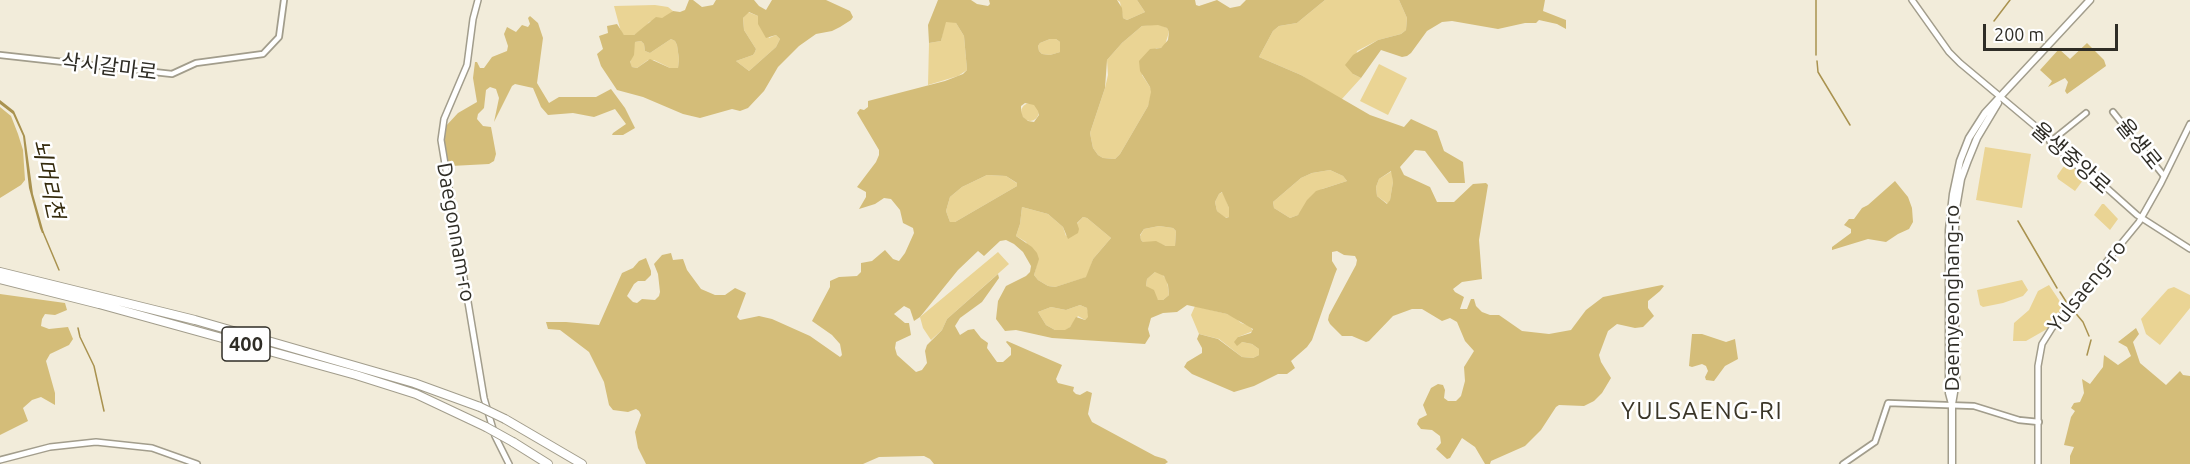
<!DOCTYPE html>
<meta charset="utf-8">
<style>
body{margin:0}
#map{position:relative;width:2190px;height:464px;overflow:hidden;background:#f2ecda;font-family:Ubuntu,sans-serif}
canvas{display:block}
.scale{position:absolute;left:1983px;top:24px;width:135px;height:27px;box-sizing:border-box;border:3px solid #2f2d26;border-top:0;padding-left:8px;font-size:18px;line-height:21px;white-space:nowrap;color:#2f2d26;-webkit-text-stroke:4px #fff;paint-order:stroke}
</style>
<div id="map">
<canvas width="2190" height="464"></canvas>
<div class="scale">200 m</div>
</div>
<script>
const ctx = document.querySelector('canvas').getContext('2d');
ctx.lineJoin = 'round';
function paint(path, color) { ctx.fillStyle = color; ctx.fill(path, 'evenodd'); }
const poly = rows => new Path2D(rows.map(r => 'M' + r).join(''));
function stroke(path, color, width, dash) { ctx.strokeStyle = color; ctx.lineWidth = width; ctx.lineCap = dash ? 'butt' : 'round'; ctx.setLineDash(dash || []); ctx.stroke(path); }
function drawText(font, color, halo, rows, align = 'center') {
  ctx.font = font + ' Ubuntu,"Noto Sans KR",sans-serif'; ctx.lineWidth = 5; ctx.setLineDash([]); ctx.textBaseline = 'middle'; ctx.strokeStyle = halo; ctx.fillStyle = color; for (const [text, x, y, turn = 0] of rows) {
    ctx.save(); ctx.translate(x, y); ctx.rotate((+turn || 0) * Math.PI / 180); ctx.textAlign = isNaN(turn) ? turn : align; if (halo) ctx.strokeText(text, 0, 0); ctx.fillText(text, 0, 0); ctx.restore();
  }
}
const green = poly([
 [1117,0,1137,0,1145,12,1127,20,1123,18,1120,2],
 [1325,0,1399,0,1407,18,1406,30,1401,34,1378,40,1357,51,1353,74,1361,78,1341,100,1301,75,1259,57,1273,31,1279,26,1297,23],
 [655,5,668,7,673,11,666,17,649,22,645,28,634,35,624,35,621,32,614,6],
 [748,12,758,16,769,38,776,35,780,39,776,47,749,71,736,61,753,55,755,52,756,49,744,30,743,18],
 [951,21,956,23,964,36,967,70,958,76,928,85,929,43,941,41,945,22],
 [1158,24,1167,28,1169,32,1165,45,1161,48,1156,48,1142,75,1150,87,1152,92,1148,106,1120,154,1115,159,1103,158,1098,155,1093,148,1090,133,1105,88,1108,75,1107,60,1122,43,1142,26],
 [671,39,675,41,677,45,679,59,678,68,670,68,654,60,648,60,637,68,632,67,630,63,635,42,641,41,644,44,645,51,650,53],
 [1050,39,1056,39,1060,42,1060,52,1050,55,1042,54,1039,51,1038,46,1040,43],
 [1379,64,1407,78,1388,115,1360,101],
 '1021 112a9 9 0 1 1 18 0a9 9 0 1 1-18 0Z',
 [1985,147,2031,154,2022,208,1976,200],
 [2066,163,2086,176,2075,191,2058,179,2057,176],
 [1330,170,1343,176,1347,181,1322,189,1298,215,1290,218,1274,208,1273,202,1301,178,1312,173],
 [1392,171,1393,182,1390,200,1388,204,1377,196,1376,187,1379,179],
 [987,175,1006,176,1018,184,1017,186,955,222,950,222,946,211,950,197,962,187],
 [1223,192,1229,208,1229,217,1225,218,1217,211,1215,202,1219,194],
 [2102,204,2104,204,2118,219,2110,230,2094,215],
 [1022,207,1048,214,1063,227,1066,236,1083,217,1087,218,1111,238,1093,259,1087,277,1055,287,1048,286,1038,280,1034,275,1037,264,1026,242,1016,236,1020,224],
 [1159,226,1173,228,1176,231,1175,246,1166,246,1156,242,1143,242,1141,240,1140,236,1144,229],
 [998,252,1009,264,947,319,942,330,931,340,923,328,920,317],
 [1155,272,1160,272,1167,280,1169,295,1163,300,1158,300,1146,286,1147,279],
 [2022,280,2028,290,2023,296,2003,303,1983,307,1980,305,1977,290],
 [2049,285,2063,306,2062,310,2047,329,2026,341,2013,341,2014,323,2029,310,2038,291],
 [2174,287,2190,295,2190,308,2160,345,2146,334,2141,319,2168,289],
 [1080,305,1087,308,1089,317,1085,320,1078,316,1070,327,1066,330,1055,330,1046,325,1038,312,1051,307,1066,310],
 [1195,306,1227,314,1236,318,1241,323,1250,326,1253,331,1238,337,1239,343,1242,342,1252,344,1259,349,1259,355,1253,358,1242,357,1219,339,1199,334,1191,315]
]);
const forest = poly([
 [689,0,693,0,702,7,713,5,716,0,754,0,759,6,766,10,772,0,826,0,850,11,853,17,851,20,840,27,832,31,816,34,799,46,778,67,764,91,748,108,740,111,732,109,700,118,683,114,643,97,617,90,601,66,597,54,603,49,599,36,608,33,607,26,617,24,624,35,634,35,656,17,662,18,673,11,680,12,685,10],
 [749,12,758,16,758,24,766,38,776,35,780,39,776,47,749,71,736,61,753,55,755,52,756,49,744,30,743,18],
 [671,39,675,41,677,45,679,59,678,68,670,68,650,59,637,68,632,67,630,62,634,55,635,42,641,41,644,44,645,51,650,53],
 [938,0,971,0,977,4,988,6,990,4,989,0,1117,0,1122,8,1123,18,1127,20,1145,12,1137,0,1195,0,1196,5,1199,6,1217,0,1230,8,1240,6,1246,0,1325,0,1297,23,1279,26,1273,31,1259,57,1301,75,1370,115,1404,127,1411,119,1437,131,1444,151,1463,162,1465,183,1449,183,1425,151,1415,150,1400,167,1404,175,1430,187,1437,202,1454,202,1473,184,1486,183,1488,185,1479,240,1482,279,1462,282,1453,289,1455,292,1464,297,1460,309,1467,309,1471,299,1474,299,1476,306,1482,312,1490,315,1499,315,1522,331,1549,334,1571,330,1586,310,1603,297,1662,285,1664,286,1660,291,1648,301,1648,308,1654,316,1643,327,1635,328,1617,324,1608,331,1599,355,1601,362,1611,378,1602,393,1594,401,1584,406,1559,405,1556,407,1541,430,1525,446,1491,461,1490,464,1485,464,1475,447,1462,438,1450,458,1447,459,1436,449,1441,443,1440,436,1432,430,1421,429,1417,424,1419,419,1427,415,1423,405,1431,388,1438,384,1443,385,1445,390,1444,398,1448,401,1456,401,1461,396,1465,381,1464,367,1474,351,1465,341,1457,322,1450,318,1442,321,1422,309,1412,309,1393,316,1369,341,1366,342,1352,336,1342,336,1330,324,1328,320,1329,315,1356,265,1357,260,1355,256,1344,255,1337,251,1332,252,1332,261,1337,269,1335,274,1312,340,1307,347,1291,361,1295,368,1287,374,1278,374,1254,386,1234,392,1192,374,1184,367,1187,362,1202,353,1202,348,1197,339,1199,334,1218,339,1242,357,1253,358,1259,355,1259,349,1252,344,1242,342,1237,346,1234,342,1238,337,1251,333,1253,329,1227,314,1187,305,1177,312,1163,313,1151,318,1148,329,1150,336,1145,344,1052,338,1016,330,1005,331,996,319,998,301,1006,286,1026,276,1030,272,1031,266,1023,252,1014,244,1006,240,1000,241,984,256,978,251,958,270,920,317,914,321,910,309,904,306,894,314,905,323,909,323,911,335,896,342,895,348,897,355,916,372,922,370,927,363,925,351,927,345,942,330,947,319,998,274,999,278,982,302,960,318,955,326,960,335,968,330,974,329,981,338,988,343,987,348,997,362,1003,362,1011,355,1011,348,1006,342,1007,341,1062,365,1056,379,1058,383,1074,387,1073,391,1076,394,1080,395,1087,391,1092,393,1088,414,1092,422,1155,456,1165,459,1168,462,1165,464,934,464,930,459,924,456,879,457,863,464,646,464,638,448,635,432,641,415,639,411,636,409,628,412,613,410,609,405,604,382,589,352,560,330,548,329,546,322,566,322,599,325,622,273,633,268,639,261,646,258,651,271,651,275,645,281,638,281,634,284,627,296,633,302,637,303,642,299,655,300,659,296,660,292,658,274,654,264,662,255,671,253,673,260,683,259,687,270,701,289,715,295,725,295,735,288,746,293,737,317,740,320,759,316,772,319,810,336,840,357,842,355,840,344,832,335,812,321,830,287,830,281,839,277,857,276,861,272,861,263,872,261,885,250,893,259,899,261,905,253,914,233,913,228,903,223,900,210,891,199,884,198,875,204,859,209,866,197,866,192,857,187,876,162,879,155,879,150,857,113,860,109,864,110,868,107,868,101,945,81,963,74,967,70,964,36,956,23,946,22,941,41,929,43,928,25],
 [1158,25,1167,28,1169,32,1168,40,1161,48,1150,49,1139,61,1140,71,1150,87,1151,92,1148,106,1120,154,1115,159,1103,158,1098,155,1093,148,1090,133,1105,88,1107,60,1122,43,1142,26],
 [1050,39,1056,39,1060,42,1060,52,1050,55,1042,54,1039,51,1038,46,1040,43],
 [1025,103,1034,105,1038,111,1039,115,1034,122,1028,121,1023,117,1021,111,1021,106],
 [1330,170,1343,176,1347,181,1316,191,1307,200,1298,215,1290,218,1274,208,1273,202,1301,178,1312,173],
 [1391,171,1393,182,1390,200,1387,204,1377,196,1376,187,1379,179],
 [987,175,1006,176,1017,183,1017,186,955,222,950,222,946,211,950,197,962,187],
 [1222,192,1229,208,1229,217,1226,218,1217,211,1215,202,1219,194],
 [1022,207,1048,214,1063,227,1068,239,1078,233,1079,229,1077,223,1083,217,1087,218,1111,238,1093,259,1086,277,1055,287,1048,286,1038,280,1034,275,1039,259,1037,253,1032,247,1016,236,1020,224],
 [1159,226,1173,228,1176,231,1175,246,1166,246,1156,241,1143,242,1141,240,1140,235,1144,229],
 [1155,272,1164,276,1168,285,1169,295,1163,300,1158,300,1154,290,1146,286,1147,279],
 [1080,305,1087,308,1088,317,1085,320,1076,317,1070,327,1065,330,1055,330,1046,325,1038,312,1051,307,1066,310],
 [1399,0,1545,0,1543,11,1566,20,1566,29,1557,24,1539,20,1536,23,1525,23,1498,29,1452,21,1442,22,1427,31,1411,53,1407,56,1402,57,1381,50,1361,78,1353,74,1345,65,1353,55,1378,40,1401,34,1406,30,1407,18],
 [530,16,538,23,543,38,537,83,549,103,559,97,596,97,611,89,625,108,635,128,623,135,612,135,613,133,626,124,615,109,594,117,573,113,548,115,541,107,533,88,515,84,512,86,494,122,499,98,496,89,490,87,486,90,484,108,478,114,477,119,483,126,491,127,496,154,494,161,489,164,451,166,448,163,444,145,445,127,458,113,477,102,473,78,475,62,477,62,480,68,484,68,492,57,507,51,508,46,504,34,507,27,516,32,522,25,528,27,530,24,528,18],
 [2087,43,2104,60,2106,66,2067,94,2065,91,2068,82,2065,78,2048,87,2052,81,2040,70,2059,49,2070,59],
 [0,107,11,116,18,134,23,150,25,180,21,185,0,198],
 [1895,181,1908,197,1912,208,1913,222,1909,229,1898,234,1886,242,1868,239,1832,250,1832,247,1851,233,1851,229,1844,225,1849,219,1854,219,1862,208,1868,205],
 [0,294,65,303,67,310,55,315,45,314,42,319,41,326,49,329,68,327,73,339,69,345,50,354,46,361,55,393,55,405,41,397,32,400,23,408,28,421,0,435],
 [2136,328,2139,334,2133,342,2140,363,2166,385,2180,371,2183,375,2190,376,2190,464,2070,464,2070,456,2074,447,2064,445,2071,417,2075,411,2071,408,2074,403,2080,402,2084,393,2082,379,2090,384,2103,367,2104,355,2118,365,2131,356,2127,347,2118,342],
 [1692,334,1702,334,1726,342,1735,339,1738,359,1725,366,1714,381,1706,380,1705,377,1708,371,1706,366,1702,364,1692,367,1689,366]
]);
const water = poly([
 [0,100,14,111,25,136,33,194,44,233,42,233,40,228,29,188,23,136,13,114,0,104]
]);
const stream = poly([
 [1816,0,1816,55],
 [1994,21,2010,0],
 [1817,61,1818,72,1850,125],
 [2018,221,2057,288],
 [43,232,59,270],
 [2060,292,2067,303],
 [2073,310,2083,322,2089,336],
 [78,328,80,337,94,366,104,411],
 [2087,355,2091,340]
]);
const minor = poly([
 [0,55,172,74,196,63,263,54,279,37,284,0],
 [2113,112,2164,176],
 [2050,142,2086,113],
 [1843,464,1875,442,1888,403,1974,406,2019,420,2039,422]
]);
const tertiary = poly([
 [478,0,473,19,467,65,444,119,441,140,484,398,495,436,509,464],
 [1912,0,1949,52,1960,63,2034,125,2071,161,2109,190,2137,215,2190,249],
 [0,460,50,447,96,442,152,448,197,464],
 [2038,464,2038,366,2042,344,2052,328,2139,222,2161,183,2190,124]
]);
const secondary = poly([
 [1952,404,1949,393,1949,230,1953,194,1960,161,1969,138,1985,113,2090,0],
 [1952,464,1952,404,1956,381,1954,252,1956,208,1961,179,1968,160,1977,138,1998,103]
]);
const motorway = poly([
 [0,272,195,320,414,383,480,407],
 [0,279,99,304,356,375,416,394,486,427],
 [505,419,582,464],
 [513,442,548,464]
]);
const motorwayBridge = poly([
 [480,407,505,419],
 [486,427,513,442]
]);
const shields = [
 [246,344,48]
];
const shieldNames = [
 ["400",246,344]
];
const streetNames = [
 ["삭시갈마로",109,67,7],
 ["율생로",2139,144,51],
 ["율생중앙로",2071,158,41],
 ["Daegonnam-ro",456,232,80],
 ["Yulsaeng-ro",2087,286,-51],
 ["Daemyeonghang-ro",1952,298,-90]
];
const waterNames = [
 ["뇌머리천",48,179,78]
];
const quarterNames = [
 ["YULSAENG-RI",1702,411]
];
paint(green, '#ead494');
paint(forest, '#d4bd79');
paint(water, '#a9924f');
stroke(stream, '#a9924f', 1.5);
stroke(minor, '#a29d8c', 8);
stroke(tertiary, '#a29d8c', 8);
stroke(secondary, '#a29d8c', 9);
stroke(motorway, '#a29d8c', 10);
stroke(minor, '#fff', 4.5);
stroke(tertiary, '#fff', 5);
stroke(secondary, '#fff', 6);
stroke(motorway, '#fff', 8);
stroke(motorwayBridge, '#a29d8c', 10, []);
stroke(motorwayBridge, '#fff', 8);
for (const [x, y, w] of shields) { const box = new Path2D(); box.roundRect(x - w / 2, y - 17, w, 34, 4.5); ctx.fillStyle = '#fff'; ctx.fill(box); stroke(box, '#2f2d26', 1.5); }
drawText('bold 20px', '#2f2d26', null, shieldNames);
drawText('21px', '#2f2d26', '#fff', streetNames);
drawText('italic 22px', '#352b0d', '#fff', waterNames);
ctx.letterSpacing = '1.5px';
drawText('24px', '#3a3527', '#fff', quarterNames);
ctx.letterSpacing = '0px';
</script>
